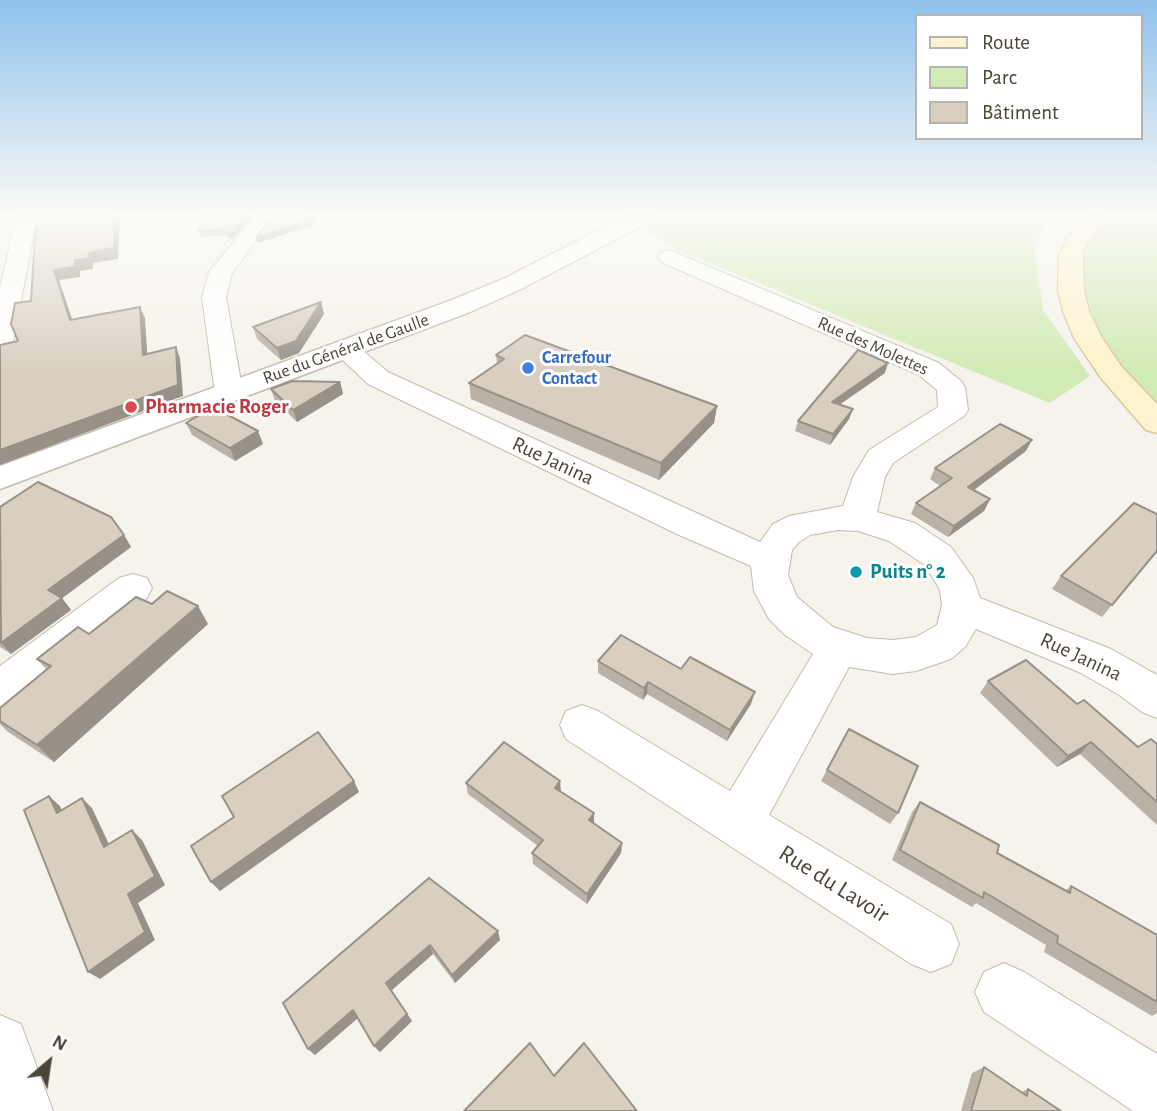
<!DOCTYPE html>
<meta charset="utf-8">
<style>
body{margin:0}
#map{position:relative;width:1157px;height:1111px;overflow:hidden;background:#f6f3ec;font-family:"Alegreya Sans",sans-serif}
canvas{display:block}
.legend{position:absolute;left:915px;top:14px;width:228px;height:126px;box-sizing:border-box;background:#fff;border:2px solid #b7b4b0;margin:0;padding:9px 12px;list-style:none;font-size:21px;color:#4b4439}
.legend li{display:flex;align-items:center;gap:14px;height:35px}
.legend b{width:35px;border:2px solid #b7b4b0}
.north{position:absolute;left:14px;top:1027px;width:70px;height:70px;-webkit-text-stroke:5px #fff;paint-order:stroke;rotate:29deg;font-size:19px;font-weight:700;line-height:28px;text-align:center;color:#4b4439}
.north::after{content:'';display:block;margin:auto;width:24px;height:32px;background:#4b4439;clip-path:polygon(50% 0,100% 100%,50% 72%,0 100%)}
</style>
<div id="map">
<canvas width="1157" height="1111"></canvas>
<ul class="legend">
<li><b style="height:9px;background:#fff3cd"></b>Route</li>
<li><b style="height:19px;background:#d2eab5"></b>Parc</li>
<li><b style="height:19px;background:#d8cfc1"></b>Bâtiment</li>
</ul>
<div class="north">N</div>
</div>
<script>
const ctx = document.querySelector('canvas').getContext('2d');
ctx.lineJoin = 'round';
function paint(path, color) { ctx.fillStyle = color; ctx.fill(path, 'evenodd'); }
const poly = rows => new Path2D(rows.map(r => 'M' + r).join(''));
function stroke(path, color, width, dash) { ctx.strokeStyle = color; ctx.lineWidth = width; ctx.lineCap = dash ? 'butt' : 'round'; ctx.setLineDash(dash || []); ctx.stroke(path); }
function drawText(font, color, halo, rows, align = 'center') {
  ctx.font = font + ' "Alegreya Sans",sans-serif'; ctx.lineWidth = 6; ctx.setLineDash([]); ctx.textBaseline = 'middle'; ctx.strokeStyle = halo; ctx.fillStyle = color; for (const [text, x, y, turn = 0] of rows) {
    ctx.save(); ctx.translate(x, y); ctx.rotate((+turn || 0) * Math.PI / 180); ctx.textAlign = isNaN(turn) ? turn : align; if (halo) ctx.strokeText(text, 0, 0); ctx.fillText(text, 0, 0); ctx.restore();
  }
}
const green = poly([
 [665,216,1053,216,1034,245,1043,310,1090,376,1050,403,681,251,643,229],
 [1112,216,1157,216,1157,401,1128,373,1103,340,1090,313,1084,292,1083,264,1090,242,1099,227]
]);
const minor = poly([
 [17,216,37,216,13,343,9,349,0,351,0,287,17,216],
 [288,216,285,220,268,225,232,273,226,297,243,393,239,399,229,402,219,399,215,393,202,297,209,272,254,217,288,216],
 [669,250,939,363,961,381,965,387,968,410,964,416,893,463,885,477,877,512,915,523,951,547,973,578,980,598,1111,649,1157,675,1157,718,1142,712,1119,695,1081,673,976,629,965,647,951,659,916,671,893,674,849,667,769,815,951,924,959,944,951,964,931,972,911,964,566,739,560,725,566,711,582,705,598,711,730,791,813,654,785,635,769,619,754,591,751,566,679,535,368,384,332,350,335,344,345,342,355,344,388,372,760,542,773,524,789,516,843,506,853,477,869,450,938,407,937,390,919,375,661,262,658,257,661,252,669,250],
 [838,530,858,531,889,541,925,565,940,590,942,605,937,625,916,637,893,640,867,638,833,627,797,597,788,575,792,550,799,542,810,535,838,530],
 [133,574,147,578,152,588,147,598,15,703,0,708,0,666,119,578,133,574],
 [1004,963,1024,972,1157,1054,1157,1111,1133,1111,984,1012,975,992,984,972,1004,963],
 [0,1015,21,1024,53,1111,0,1111,0,1015]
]);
const tertiary = poly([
 [627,216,654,216,651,221,521,289,470,312,0,489,0,466,452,300,503,279,627,216]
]);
const secondary = poly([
 [1086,216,1108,216,1089,240,1083,255,1084,290,1089,311,1102,338,1121,366,1157,404,1157,433,1146,430,1101,378,1074,338,1063,311,1058,290,1059,255,1067,239,1086,216]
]);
const wall = poly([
 [0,216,16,216,13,222,0,217],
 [200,216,253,216,232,240,226,236,200,237,198,231,203,223],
 [321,302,324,314,299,353,281,360,257,339,253,327],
 [496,355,717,406,714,423,659,480,471,399,469,383,497,364],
 [885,373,839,405,853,409,849,419,830,445,795,431,798,421],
 [340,382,343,394,297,422,275,401,271,389],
 [186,423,263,444,235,461,192,435],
 [1026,451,974,490,990,499,984,511,948,537,911,514,916,503,940,486,930,479,935,468],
 [0,507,124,535,131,547,62,598,71,610,11,654,0,647],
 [1157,551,1102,617,1052,589,1061,576],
 [208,624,54,762,8,732,0,724,0,708,47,670,37,659,89,634],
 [598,661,681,669,751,704,727,741,647,694,643,700,598,673],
 [988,681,1077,704,1138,747,1157,744,1157,825,1080,754,1057,767,980,693],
 [849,729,898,813,890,824,821,781],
 [466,783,561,792,594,823,622,843,621,853,587,904,533,864,532,853,538,846,468,794],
 [920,802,997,853,1065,891,1071,886,1157,935,1157,1013,1152,1016,1044,952,1046,945,976,903,972,907,892,860,912,812],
 [429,878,500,940,455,983,433,954,392,990,412,1021,380,1052,374,1046,358,1018,315,1055,308,1049],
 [984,1067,1021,1092,1028,1089,1061,1111,961,1111,972,1073]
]);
const shadedWall = poly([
 [10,216,16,216,13,222],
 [115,216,120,216,118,259,93,263,93,269,80,271,80,277,59,280,76,331,70,320,54,270,89,253],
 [247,216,253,216,232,240,230,235],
 [313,220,314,225,258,243,256,238],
 [321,302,324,314,299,353,281,360,277,348],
 [140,307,145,318,148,366,143,355],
 [176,347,180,358,183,396,0,465,0,450],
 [888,363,885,373,829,412,832,402],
 [340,382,343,394,297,422,293,410],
 [717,406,714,423,659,480,661,463],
 [853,409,849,419,830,445,833,434],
 [258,431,263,444,235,461,230,448],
 [1032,440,1026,451,963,498,968,487],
 [990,499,984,511,948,537,954,526],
 [124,535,131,547,57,602,48,590],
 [62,598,71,610,11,654,1,643],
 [198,606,208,624,54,762,37,745],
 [648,682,647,694,643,700,644,688],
 [755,692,751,704,727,741,730,730],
 [1091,742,1080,754,1057,767,1068,756],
 [354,781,359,792,220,891,211,882],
 [560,781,561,792,555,788],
 [49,796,60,806,68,823,57,813],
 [82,798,92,808,115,857,104,847],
 [594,813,594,824,589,820],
 [132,830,142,840,165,885,138,903,155,940,100,979,88,972,128,894],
 [622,843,621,853,587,904,587,894],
 [498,931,500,940,455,983,452,975],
 [430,945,433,954,392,990,386,983],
 [353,1010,359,1017,315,1055,308,1049],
 [407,1014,412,1021,380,1052,374,1046]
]);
const building = poly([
 [33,216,115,216,114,248,89,253,88,259,75,260,75,267,54,270,70,320,140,307,143,355,176,347,178,385,0,450,0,345,18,341,11,324,15,303,31,301,36,222,32,220,33,216],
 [201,216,247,216,230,235,224,230,198,231,203,223,201,216],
 [286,216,306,216,313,220,256,238,268,222,284,217,286,216],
 [321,302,296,341,277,348,253,327,321,302],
 [525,335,717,406,661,463,469,383,504,359,496,355,525,335],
 [858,350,888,363,832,402,853,409,833,434,798,421,858,350],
 [292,381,340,382,293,410,271,389,292,381],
 [213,407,258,431,230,448,186,423,213,407],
 [1000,424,1032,440,968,487,990,499,954,526,916,503,952,478,935,468,1000,424],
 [38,482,111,517,124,535,48,590,62,598,1,643,0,507,38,482],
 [1134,503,1157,514,1157,551,1112,605,1061,576,1134,503],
 [167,591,198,606,37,745,0,721,0,708,51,666,37,659,78,627,89,634,136,597,152,604,167,591],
 [621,635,681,669,690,657,755,692,730,730,648,682,644,688,598,661,621,635],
 [1026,660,1077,704,1084,700,1138,747,1151,739,1157,744,1157,802,1091,742,1068,756,988,681,1026,660],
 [849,729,918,766,898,813,827,770,849,729],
 [318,732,354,781,211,882,191,846,234,817,222,796,318,732],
 [504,742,560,781,555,788,594,813,589,820,622,843,587,894,532,853,543,840,466,783,504,742],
 [49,796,57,813,82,798,104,847,132,830,155,876,128,894,145,932,88,972,24,810,49,796],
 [920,802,999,845,997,853,1070,893,1071,886,1157,935,1157,1002,1057,943,1058,936,984,892,983,898,900,850,920,802],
 [429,878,498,931,452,975,430,945,386,983,407,1014,374,1046,353,1010,308,1049,283,1003,429,878],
 [530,1043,554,1076,584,1043,637,1111,464,1111,530,1043],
 [984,1067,1027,1096,1028,1089,1061,1111,971,1111,984,1067]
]);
const markers = [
 [528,368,7,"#3f7fe0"],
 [131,407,7,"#e0444e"],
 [856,572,7,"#0f9aa8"]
];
const farStreetnames = [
 ["Rue des Molettes",873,346,24],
 ["Rue du Général de Gaulle",346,349,-20]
];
const farShopnames = [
 ["Carrefour",542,358],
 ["Contact",542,379]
];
const healthNames = [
 ["Pharmacie Roger",145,407]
];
const streetNames = [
 ["Rue Janina",553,461,25],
 ["Rue Janina",1081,657,25]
];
const cultureNames = [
 ["Puits n° 2",870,572]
];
const nearStreetnames = [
 ["Rue du Lavoir",834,884,32]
];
paint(green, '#d2eab5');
stroke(minor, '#c2bbae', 2);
stroke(tertiary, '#c2bbae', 3);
stroke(secondary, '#d6c79b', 3);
paint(minor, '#fff');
paint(tertiary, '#fff');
paint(secondary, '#fff3cd');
paint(wall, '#bab2a6');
paint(shadedWall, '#979187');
paint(building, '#d8cfc1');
stroke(building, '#979187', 2);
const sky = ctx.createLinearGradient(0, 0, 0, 371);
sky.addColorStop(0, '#8fc1ec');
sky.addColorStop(0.58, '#fbfaf6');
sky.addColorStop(1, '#fbfaf600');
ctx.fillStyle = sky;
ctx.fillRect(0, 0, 1157, 371);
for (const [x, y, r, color] of markers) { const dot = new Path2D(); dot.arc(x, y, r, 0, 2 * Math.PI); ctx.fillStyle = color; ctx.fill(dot); stroke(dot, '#fff', 2.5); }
drawText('18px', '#4b4439', '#fff', farStreetnames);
drawText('bold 18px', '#366cbe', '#fff', farShopnames, 'left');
drawText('bold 21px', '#be3a42', '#fff', healthNames, 'left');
drawText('21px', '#4b4439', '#fff', streetNames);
drawText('bold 21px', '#0d838f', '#fff', cultureNames, 'left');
drawText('24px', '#4b4439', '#fff', nearStreetnames);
</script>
